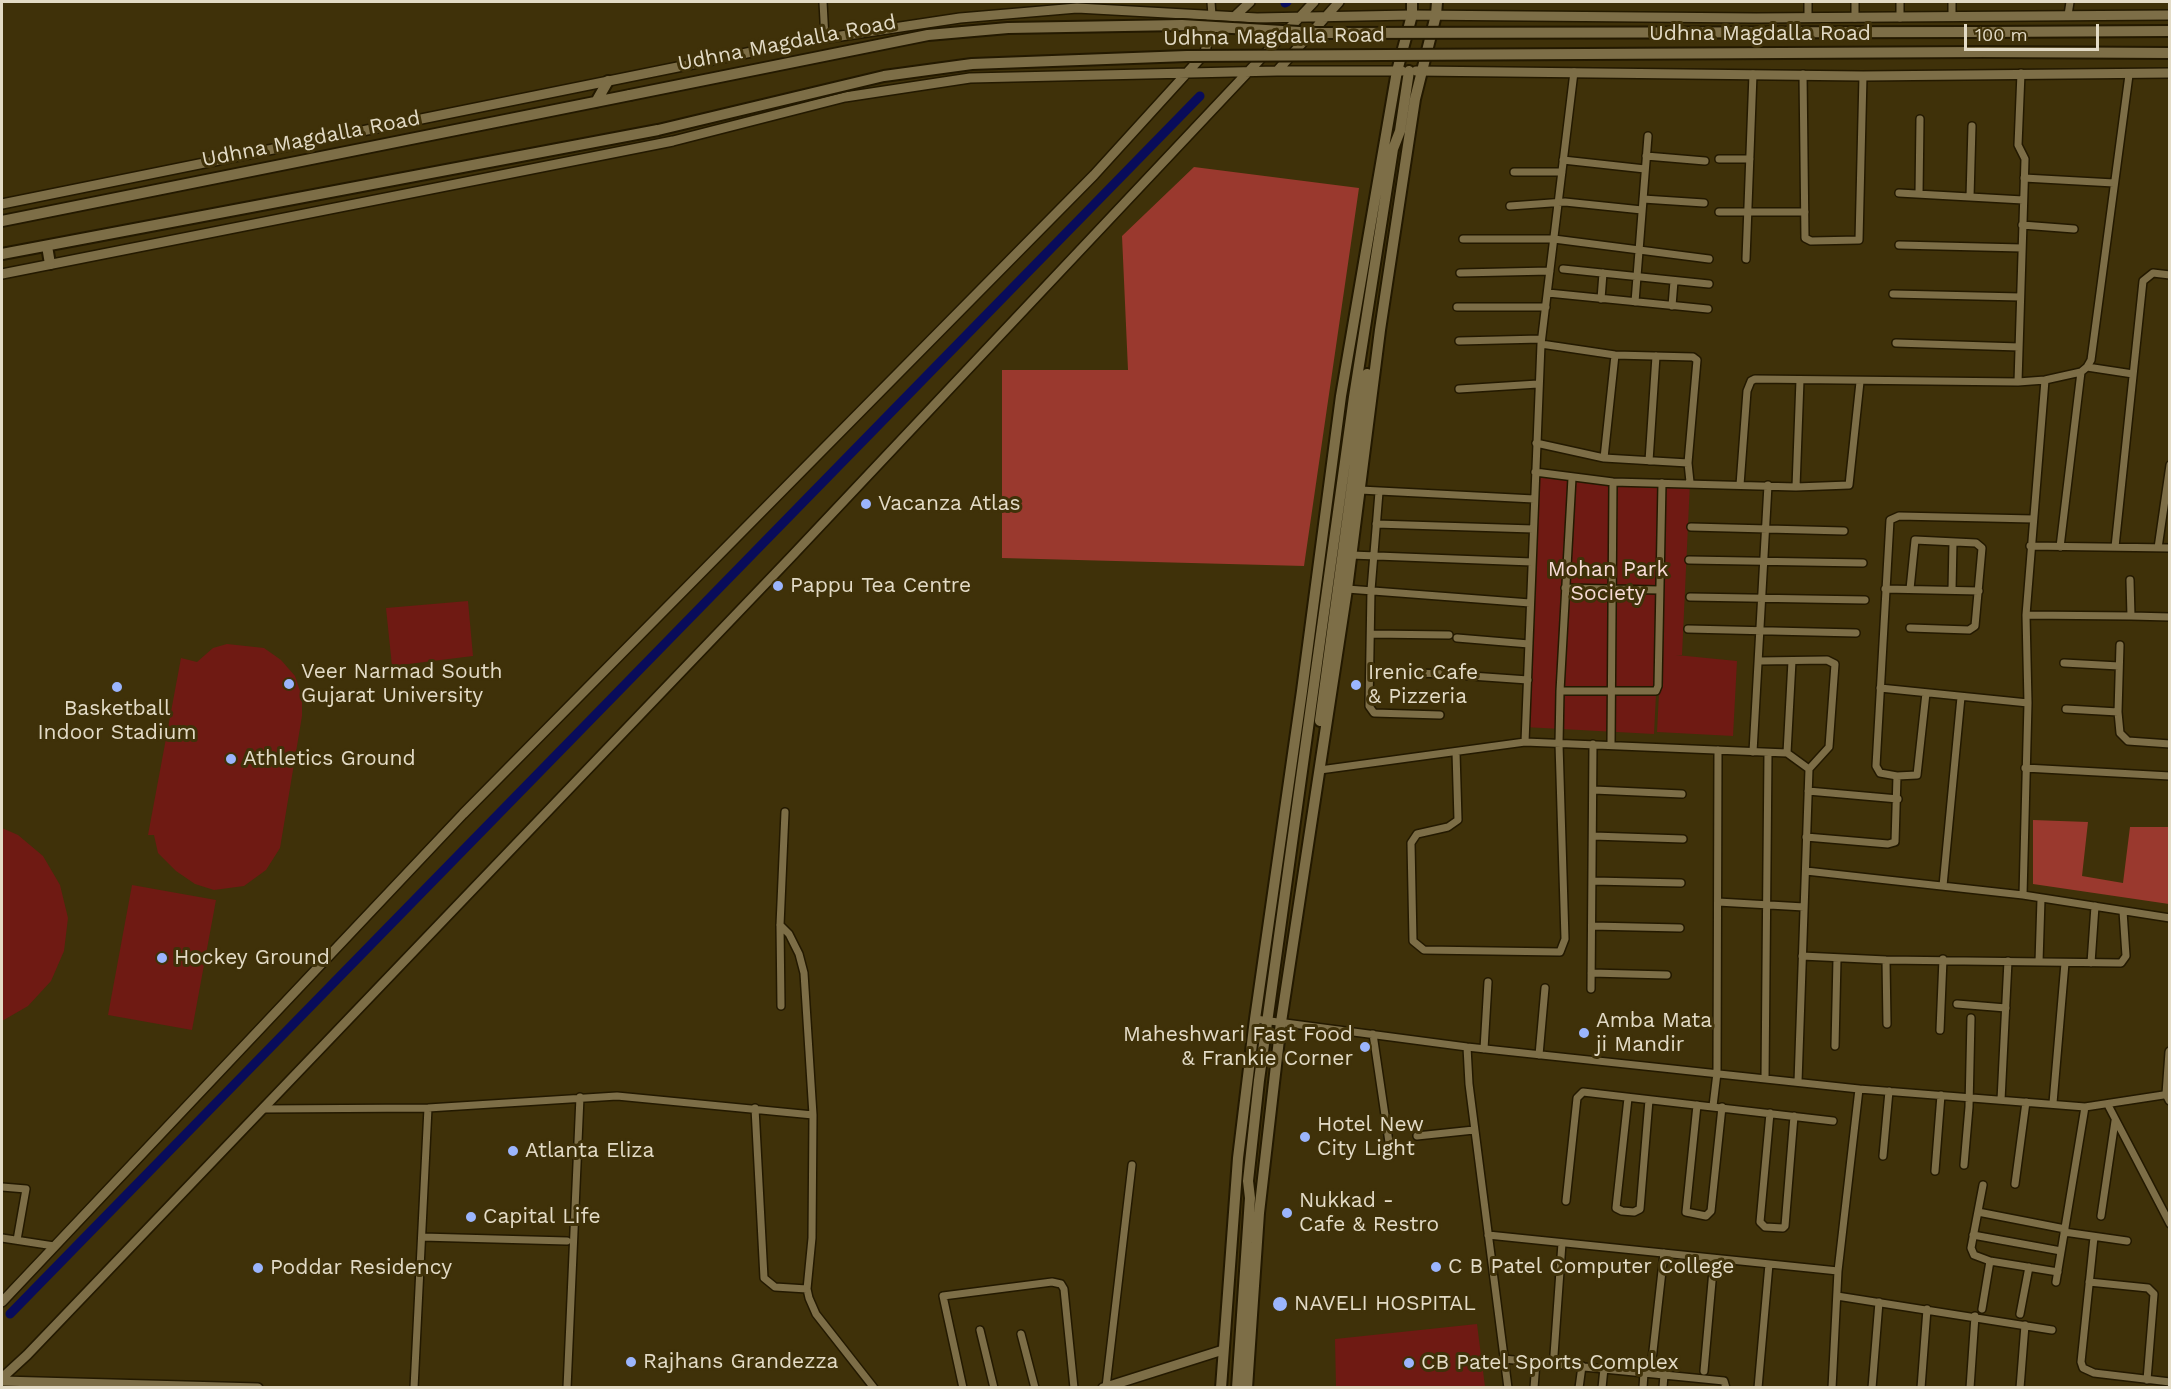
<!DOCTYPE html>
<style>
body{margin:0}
#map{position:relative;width:2171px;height:1389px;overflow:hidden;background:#3f3109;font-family:"Work Sans",sans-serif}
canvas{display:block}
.frame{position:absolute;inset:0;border:3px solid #e3dbc6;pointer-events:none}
.scale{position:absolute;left:1964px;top:24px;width:135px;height:27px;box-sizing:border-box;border:3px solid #e3dbc6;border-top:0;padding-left:8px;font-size:18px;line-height:21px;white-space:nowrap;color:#e3dbc6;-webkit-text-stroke:4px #3f3109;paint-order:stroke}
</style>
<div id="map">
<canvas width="2171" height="1389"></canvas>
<div class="frame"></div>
<div class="scale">100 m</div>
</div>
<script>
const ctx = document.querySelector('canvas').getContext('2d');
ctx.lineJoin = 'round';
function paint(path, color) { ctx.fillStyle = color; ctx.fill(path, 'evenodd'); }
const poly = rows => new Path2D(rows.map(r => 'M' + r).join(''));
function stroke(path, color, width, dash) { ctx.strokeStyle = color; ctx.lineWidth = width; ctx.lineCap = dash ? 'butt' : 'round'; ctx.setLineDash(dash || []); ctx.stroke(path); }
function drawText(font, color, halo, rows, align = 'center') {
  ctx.font = font + ' "Work Sans",sans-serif'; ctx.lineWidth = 6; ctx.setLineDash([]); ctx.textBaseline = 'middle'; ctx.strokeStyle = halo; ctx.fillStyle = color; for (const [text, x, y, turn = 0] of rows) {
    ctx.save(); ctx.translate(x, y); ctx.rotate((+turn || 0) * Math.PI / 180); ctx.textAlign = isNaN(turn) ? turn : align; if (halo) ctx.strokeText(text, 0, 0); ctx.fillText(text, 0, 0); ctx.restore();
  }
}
const green = poly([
 [1536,474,1690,482,1682,655,1676,655,1737,661,1733,736,1657,732,1661,654,1658,654,1654,734,1524,727],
 [468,601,473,656,392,666,386,608],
 [227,644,264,648,281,660,295,676,302,697,302,716,280,848,266,870,244,886,214,890,195,884,176,871,158,853,154,835,148,835,181,658,197,662,213,648],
 [2,828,18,835,43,856,60,885,68,918,64,951,51,981,28,1006,2,1021],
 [132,885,216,900,192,1030,108,1015],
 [1477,1324,1485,1387,1336,1387,1335,1339]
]);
const forest = poly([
 [1194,167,1359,188,1304,566,1002,558,1002,370,1128,370,1122,236],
 [2033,820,2088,822,2082,876,2123,883,2130,827,2169,827,2169,904,2033,884]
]);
const canal = poly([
 [1285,3,1287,2],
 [10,1314,1200,96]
]);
const minor = poly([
 [823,2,825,39],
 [1211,2,1212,15],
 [1808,2,1808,18],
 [2068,15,2070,2],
 [1952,17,1952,2],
 [1855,18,1855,2],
 [1900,18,1900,2],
 [1803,74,1805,238,1811,241,1859,240,1863,76],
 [1646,156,1705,161],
 [1719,159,1750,159],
 [1563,160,1645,169],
 [1514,172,1562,172],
 [2024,178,2114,183],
 [1899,193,2023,200],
 [1919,194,1920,119],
 [1970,197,1972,126],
 [1643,199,1704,203],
 [1510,206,1565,202,1642,210],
 [1719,212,1805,212],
 [2022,225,2074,229],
 [1463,239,1554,239,1709,259],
 [1899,245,2022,248],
 [1746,259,1753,74],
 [1563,269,1709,284],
 [1460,273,1550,271],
 [1548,293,1708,309],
 [1893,294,2020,297],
 [1601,299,1603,273],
 [1635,302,1648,136],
 [1672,306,1674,281],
 [1457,307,1546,307],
 [1459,341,1541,339],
 [1896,343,2019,347],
 [1541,344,1615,355,1693,357,1697,360,1688,463,1690,482],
 [2087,367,2133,374],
 [2045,380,2026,615,2028,703,2023,895,2170,918],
 [2018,382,2025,159,2018,145,2021,73],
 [1459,389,1538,384],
 [1536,443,1604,458,1688,463],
 [1604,458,1615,355],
 [1649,461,1656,356],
 [1535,472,1613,482,1796,487,1849,485,1860,382],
 [1740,485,1747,391,1751,381,1755,379,2018,382,2045,380,2081,372,2087,367,2091,360,2129,75],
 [1796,487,1800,380],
 [1360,490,1534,499],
 [1379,492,1371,590,1369,706,1374,713,1440,715],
 [1376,524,1533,529],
 [1691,527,1844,531],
 [2030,546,2170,548],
 [2060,547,2081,372],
 [2115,547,2143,281,2153,273,2170,275],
 [2158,548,2170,465],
 [1351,555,1532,562],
 [1689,560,1863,563],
 [2130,580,2131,616,2170,617],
 [1565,588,1659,590],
 [1347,589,1530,603],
 [1885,589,1979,591],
 [1910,589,1915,540,1976,543,1982,548,1975,626,1969,630,1910,628],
 [1952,590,1953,542],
 [1690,597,1865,600],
 [2026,615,2131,616],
 [1688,629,1856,633],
 [1371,634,1449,635],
 [1457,638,1529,644],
 [2120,645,2118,712,2120,733,2128,741,2170,744],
 [1759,661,1827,660,1835,664,1829,747,1809,769],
 [2064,663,2119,666],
 [1370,672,1453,674],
 [1457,675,1528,680],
 [1880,688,2028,703],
 [1560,691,1656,691,1658,686,1662,483],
 [1926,693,1917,775,1897,776,1880,773,1876,766,1890,520,1899,516,2033,519],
 [2066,709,2118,712],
 [1525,742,1541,344,1574,72],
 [1611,745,1613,482],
 [1456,752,1458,820,1448,827,1417,834,1411,843,1413,941,1424,950,1560,952,1565,939,1559,744,1560,691,1572,478],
 [1753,752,1768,485],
 [1787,753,1792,661],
 [2025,768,2170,776],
 [1320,770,1525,742,1787,753,1809,769,1798,1082],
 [1594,790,1682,794],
 [1808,791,1898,799],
 [1593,836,1683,839],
 [1806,837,1888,844,1895,842,1897,776],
 [1806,871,2023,895],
 [1593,881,1681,883],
 [1943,886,1961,697],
 [1718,902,1804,907],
 [780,925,789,934,799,954,804,973,813,1115,812,1238,807,1289,809,1298,816,1314,874,1388],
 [1592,926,1680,928],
 [1802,956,1886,960,2121,963,2126,956,2123,911],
 [1886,960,1887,1024],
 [2039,962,2041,899],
 [2091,963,2095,906],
 [1591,973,1667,975],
 [1591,989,1593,744],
 [1957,1004,2006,1008],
 [781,1006,780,925,785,812],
 [1255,1019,1467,1047,1859,1089,2085,1107,2170,1094],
 [1940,1030,1943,959],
 [1373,1034,1390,1149],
 [1835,1046,1837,959],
 [1467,1047,1469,1084,1508,1388],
 [1484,1049,1488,982],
 [1539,1055,1545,988],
 [1765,1079,1768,753],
 [1628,1098,1616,1208,1622,1211,1634,1212,1640,1209,1649,1100],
 [2001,1100,2008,961],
 [2053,1103,2065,963],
 [1697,1105,1686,1212,1706,1216,1711,1211,1722,1107],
 [2108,1105,2170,1224],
 [1713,1106,1717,1073,1718,750],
 [755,1108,764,1278,775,1287,807,1289],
 [262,1109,428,1108,617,1096,813,1115],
 [1770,1113,1760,1222,1765,1227,1783,1228,1785,1226,1794,1116],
 [1417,1136,1474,1130],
 [1883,1156,1889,1091],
 [1964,1165,1969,1107,1971,1018],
 [1935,1171,1941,1095],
 [2015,1184,2026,1102],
 [1983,1185,1971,1248,1974,1255,1990,1261,2058,1272],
 [2,1187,26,1189,17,1240],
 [1566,1201,1577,1098,1583,1092,1833,1121],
 [1978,1212,2065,1229],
 [2101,1216,2115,1121],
 [2064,1232,2127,1241],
 [1488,1235,1838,1271],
 [1973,1235,2061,1251],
 [422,1237,567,1241],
 [2094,1237,2081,1362,2083,1368,2094,1373,2170,1382],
 [2,1238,54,1246],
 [2056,1282,2085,1107],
 [2089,1282,2148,1288,2154,1294,2147,1380],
 [1837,1296,2052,1330],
 [1982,1309,1990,1261],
 [2020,1314,2029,1267],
 [980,1330,994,1388],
 [1021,1334,1035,1388],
 [1554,1355,1562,1243],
 [1504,1359,1724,1381,1726,1388],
 [1652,1360,1664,1253],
 [1704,1371,1714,1259],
 [1106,1387,1132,1165],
 [414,1388,428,1108],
 [567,1388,580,1097],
 [963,1388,943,1296,1052,1282,1061,1284,1064,1289,1074,1388],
 [1534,1388,1536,1362],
 [1579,1388,1582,1366],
 [1602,1388,1604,1368],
 [1643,1388,1644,1372],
 [1663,1388,1664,1374],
 [1758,1388,1769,1264],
 [1832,1388,1838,1271,1859,1089],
 [1872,1388,1879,1302],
 [1921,1388,1927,1309],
 [1970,1388,1975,1316],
 [2020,1388,2025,1325]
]);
const tertiary = poly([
 [1233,18,1250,2],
 [1277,71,1339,2],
 [1416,71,1863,76,2170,73],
 [2,204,801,42,960,18,1077,8,1257,18,1412,15,1756,18,2170,15],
 [2,274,673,141,845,97,970,78,1277,71,1402,71],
 [2170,1052,2167,1094,2170,1100],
 [2,1302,463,814,1094,175,1205,53,1212,15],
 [2,1378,27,1355,791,557,1314,2],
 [2,1381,258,1388],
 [1103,1388,1223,1350]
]);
const secondary = poly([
 [1978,32,2170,31],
 [1982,52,2170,53],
 [596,102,608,81],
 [2,221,630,95],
 [47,246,50,264],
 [2,254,658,130],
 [1320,721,1367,374],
 [1221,1388,1238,1158,1255,1019,1302,691,1341,396,1397,71,1412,15,1412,2],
 [1237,1388,1250,1198,1248,1181,1259,1080,1354,397,1393,149,1400,131,1409,71],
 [1247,1388,1259,1213,1281,1022,1347,589,1380,330,1415,99,1436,15,1437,2]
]);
const secondaryBridge = poly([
 [630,95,928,35,1008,28,1182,25,1316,33,1978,32],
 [658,130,884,76,972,64,1187,56,1982,52]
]);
const markers = [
 [866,504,6,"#9bb5fd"],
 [778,586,6,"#9bb5fd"],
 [289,684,6,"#9bb5fd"],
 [1356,685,6,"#9bb5fd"],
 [117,687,6,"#9bb5fd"],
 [231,759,6,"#9bb5fd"],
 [162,958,6,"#9bb5fd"],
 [1584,1033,6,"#9bb5fd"],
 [1365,1047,6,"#9bb5fd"],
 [1305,1137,6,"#9bb5fd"],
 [513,1151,6,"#9bb5fd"],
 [1287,1213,6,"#9bb5fd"],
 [471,1217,6,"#9bb5fd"],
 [1436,1267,6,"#9bb5fd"],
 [258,1268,6,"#9bb5fd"],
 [1280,1304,8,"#9bb5fd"],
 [631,1362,6,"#9bb5fd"],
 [1409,1363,6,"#9bb5fd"]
];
const streetNames = [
 ["Udhna Magdalla Road",1760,34],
 ["Udhna Magdalla Road",1274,37,-1],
 ["Udhna Magdalla Road",787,43,-11],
 ["Udhna Magdalla Road",311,139,-11]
];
const poiNames = [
 ["Vacanza Atlas",878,504],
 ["Pappu Tea Centre",790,586],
 ["Veer Narmad South",301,672],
 ["Gujarat University",301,696],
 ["Irenic Cafe",1368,673],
 ["& Pizzeria",1368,697],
 ["Basketball",117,709,"center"],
 ["Indoor Stadium",117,733,"center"],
 ["Athletics Ground",243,759],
 ["Hockey Ground",174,958],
 ["Amba Mata",1596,1021],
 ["ji Mandir",1596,1045],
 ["Maheshwari Fast Food",1353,1035,"right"],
 ["& Frankie Corner",1353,1059,"right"],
 ["Hotel New",1317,1125],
 ["City Light",1317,1149],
 ["Atlanta Eliza",525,1151],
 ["Nukkad -",1299,1201],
 ["Cafe & Restro",1299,1225],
 ["Capital Life",483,1217],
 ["C B Patel Computer College",1448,1267],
 ["Poddar Residency",270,1268],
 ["NAVELI HOSPITAL",1294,1304],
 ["Rajhans Grandezza",643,1362],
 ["CB Patel Sports Complex",1421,1363]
];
const parkNames = [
 ["Mohan Park",1608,570],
 ["Society",1608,594]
];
paint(green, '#6f1a13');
paint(forest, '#9a392e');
stroke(canal, '#090c5b', 9);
stroke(minor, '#231900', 10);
stroke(tertiary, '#231900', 12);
stroke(secondary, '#231900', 14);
stroke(minor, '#7d6e47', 7);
stroke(tertiary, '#7d6e47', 9);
stroke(secondary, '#7d6e47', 10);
stroke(secondaryBridge, '#231900', 14, []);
stroke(secondaryBridge, '#7d6e47', 10);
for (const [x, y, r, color] of markers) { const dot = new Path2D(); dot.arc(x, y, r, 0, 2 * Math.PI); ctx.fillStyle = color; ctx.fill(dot); stroke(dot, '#3f3109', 2); }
drawText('21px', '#e3dbc6', '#3f3109', streetNames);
drawText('21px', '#e3dbc6', '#3f3109', poiNames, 'left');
drawText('21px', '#f7dbd6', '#3f3109', parkNames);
</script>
